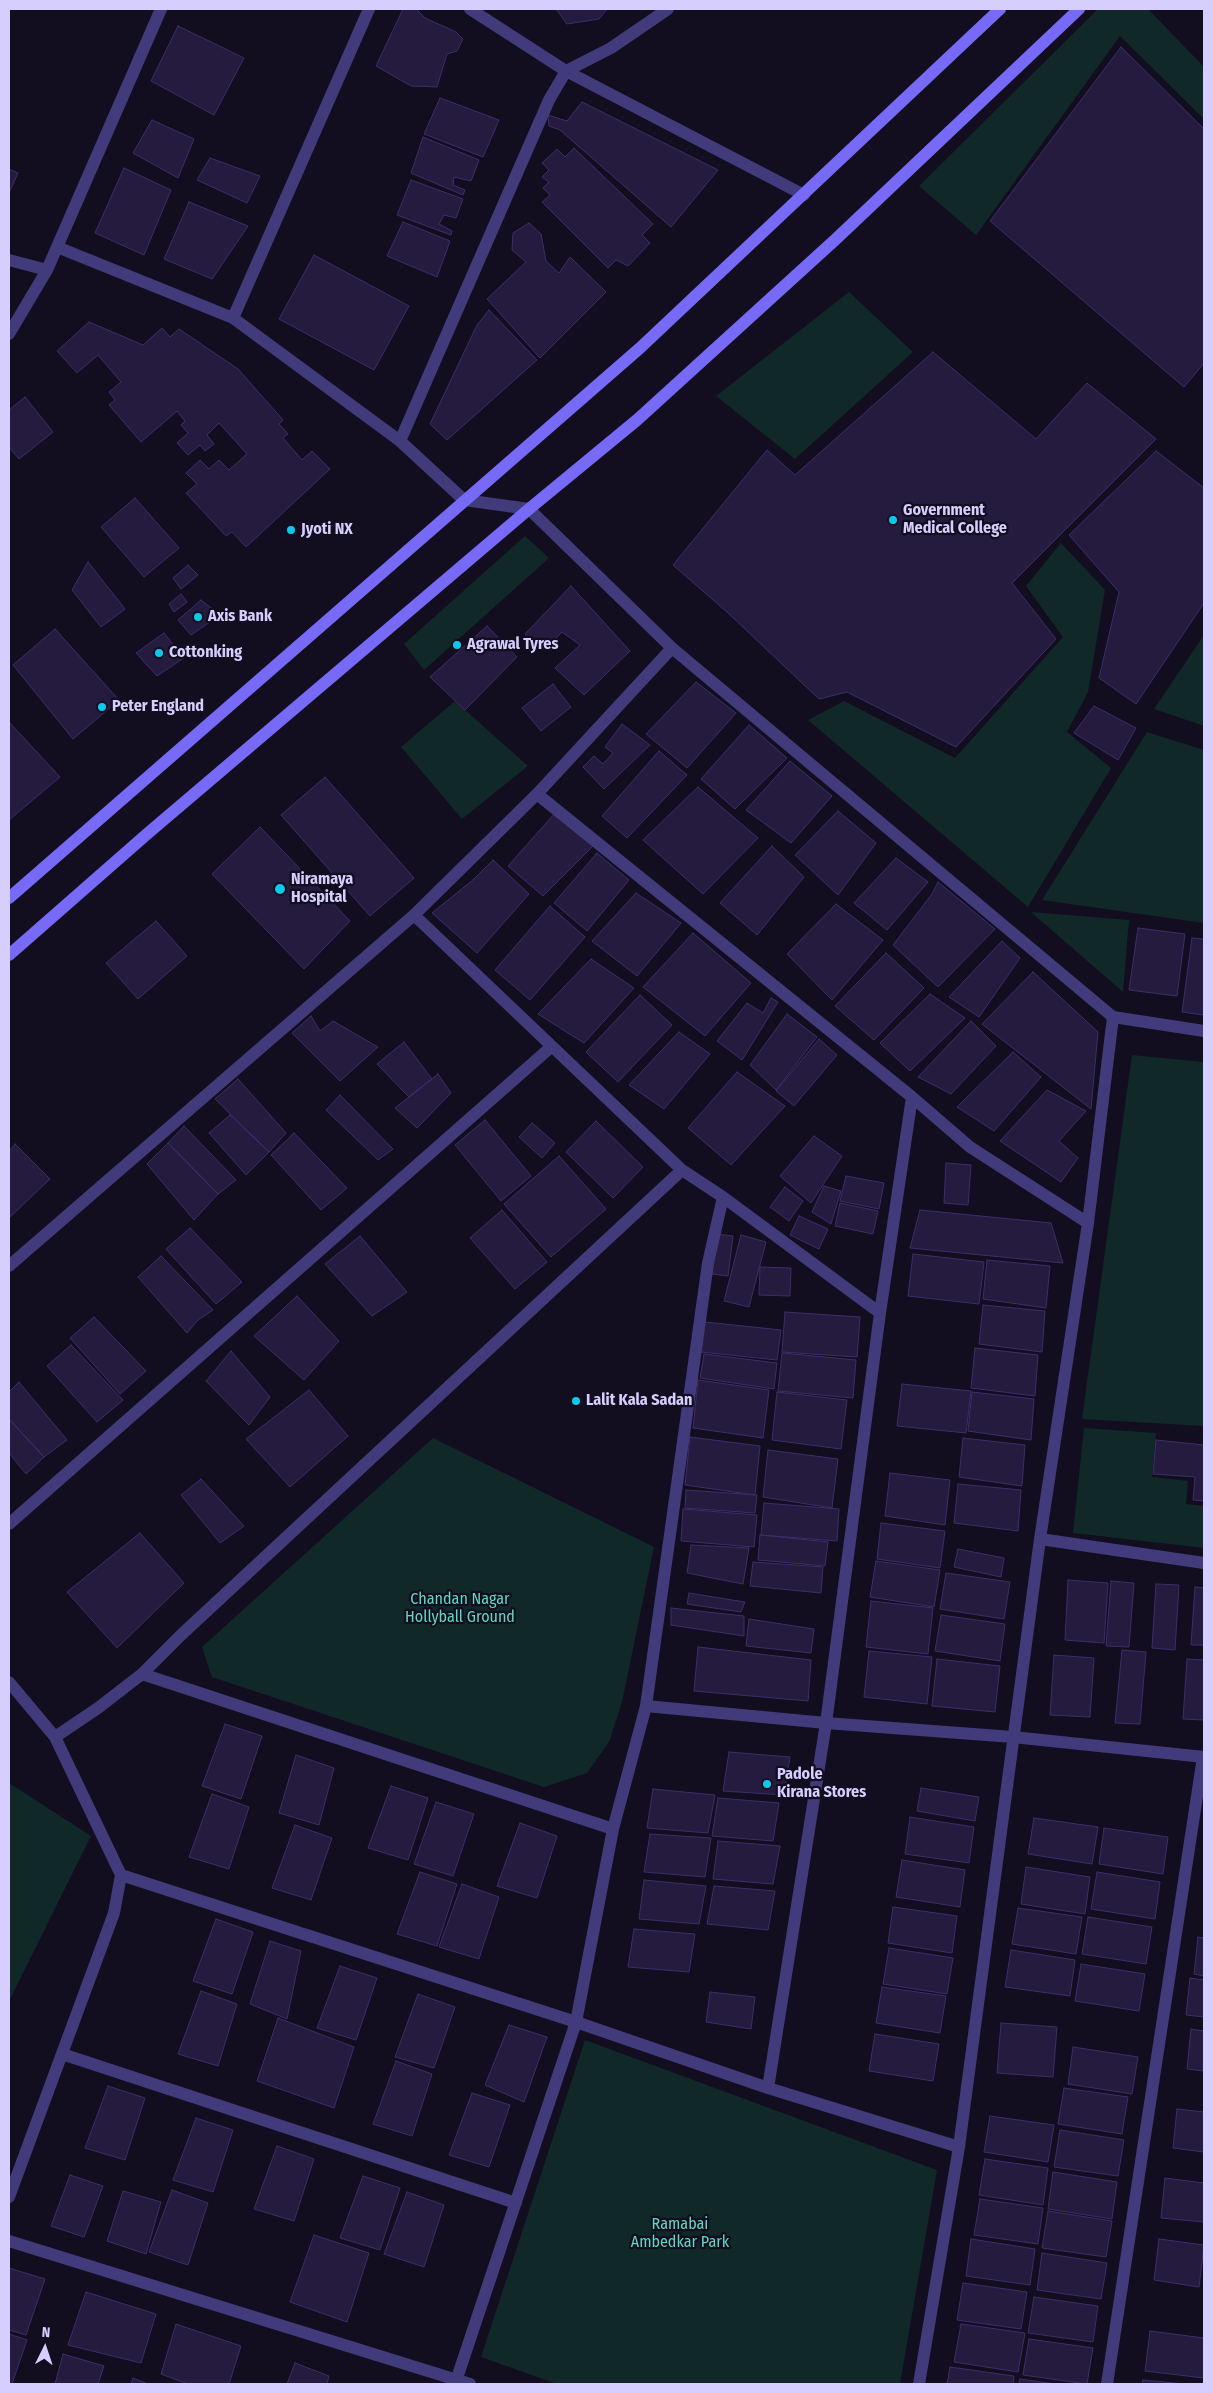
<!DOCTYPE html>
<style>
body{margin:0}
#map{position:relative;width:1213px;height:2393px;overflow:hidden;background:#120e1f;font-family:"Fira Sans Condensed",sans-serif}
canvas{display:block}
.frame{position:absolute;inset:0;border:10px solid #d6cefd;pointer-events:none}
.north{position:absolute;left:20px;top:2323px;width:50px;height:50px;-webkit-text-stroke:4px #120e1f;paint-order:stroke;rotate:4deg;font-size:14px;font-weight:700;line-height:20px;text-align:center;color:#d6cefd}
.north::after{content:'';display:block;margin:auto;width:18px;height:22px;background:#d6cefd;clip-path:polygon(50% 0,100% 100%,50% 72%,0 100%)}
</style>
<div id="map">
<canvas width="1213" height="2393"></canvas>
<div class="frame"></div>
<div class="north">N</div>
</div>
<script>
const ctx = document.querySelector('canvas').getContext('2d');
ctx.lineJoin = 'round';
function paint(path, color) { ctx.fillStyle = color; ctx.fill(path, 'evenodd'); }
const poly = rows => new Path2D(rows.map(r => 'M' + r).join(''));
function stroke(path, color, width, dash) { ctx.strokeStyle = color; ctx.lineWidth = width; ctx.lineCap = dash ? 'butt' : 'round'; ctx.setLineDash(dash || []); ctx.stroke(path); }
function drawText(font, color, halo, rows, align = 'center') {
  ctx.font = font + ' "Fira Sans Condensed",sans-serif'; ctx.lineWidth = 4.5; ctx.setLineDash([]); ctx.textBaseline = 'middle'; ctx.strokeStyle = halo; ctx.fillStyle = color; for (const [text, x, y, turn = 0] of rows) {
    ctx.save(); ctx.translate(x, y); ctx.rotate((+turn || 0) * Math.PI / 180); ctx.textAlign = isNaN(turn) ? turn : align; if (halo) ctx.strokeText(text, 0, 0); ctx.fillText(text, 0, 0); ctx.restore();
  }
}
const green = poly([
 [1098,9,1148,9,1204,67,1204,119,1120,36,976,235,919,186],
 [849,292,913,352,795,459,716,396],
 [525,536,549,558,424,670,404,644],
 [1061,543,1105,590,1088,692,1067,732,1111,768,1028,907,808,720,844,701,955,758,1063,637,1026,586],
 [1204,635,1204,726,1154,709],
 [455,701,528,766,462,819,401,747],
 [1147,732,1204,750,1204,923,1042,900],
 [1031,912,1129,920,1123,992],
 [1132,1055,1204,1062,1204,1426,1082,1419],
 [1084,1428,1156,1433,1152,1477,1188,1481,1186,1504,1204,1506,1204,1548,1073,1533],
 [433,1438,654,1547,622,1702,609,1742,587,1773,544,1787,212,1677,202,1647],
 [9,1783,91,1836,9,2001],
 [585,2040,937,2170,900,2384,557,2384,481,2357]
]);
const building = poly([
 [403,9,416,9,425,18,456,32,463,39,457,51,447,54,437,87,411,86,376,66,403,9],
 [556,9,607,9,599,19,567,24,556,9],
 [178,26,244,58,214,115,151,81,178,26],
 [1121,47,1204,129,1204,363,1184,387,990,221,1121,47],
 [440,98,499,120,483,157,424,134,440,98],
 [582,102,718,170,671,227,560,130,549,126,548,115,567,121,582,102],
 [152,120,194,139,178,178,133,153,152,120],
 [423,137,479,160,471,181,454,177,453,185,465,190,463,195,411,173,423,137],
 [574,148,653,224,642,235,650,243,628,266,616,260,608,268,542,202,550,195,543,188,549,182,542,177,549,170,542,163,557,149,565,157,574,148],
 [210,158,260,176,247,203,197,180,210,158],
 [124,168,171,190,144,255,95,233,124,168],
 [9,169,18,173,9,193,9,169],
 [411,180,463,199,456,218,444,215,439,224,452,231,451,235,397,215,411,180],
 [189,202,248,226,212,279,164,259,189,202],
 [403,222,450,241,437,277,387,256,403,222],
 [529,223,541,234,546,261,559,273,570,257,606,292,540,358,487,299,526,262,512,250,513,233,529,223],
 [314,255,409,306,374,370,279,319,314,255],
 [489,310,537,360,447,440,430,424,477,325,489,310],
 [89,322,143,345,162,328,170,337,179,329,238,369,283,420,279,424,288,434,283,438,302,460,312,451,330,469,246,547,232,532,226,536,186,493,197,484,186,473,200,460,209,469,219,460,229,470,247,454,219,423,207,435,214,444,205,451,200,445,188,455,177,443,188,433,181,425,185,421,177,411,141,442,109,405,115,400,109,392,121,382,98,355,77,373,57,351,89,322],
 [933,352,1036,439,1087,383,1156,439,1012,583,1056,639,956,747,847,692,819,699,727,612,673,565,767,450,795,475,933,352],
 [25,397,53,432,19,459,9,447,9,410,25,397],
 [1156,451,1204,488,1204,603,1136,704,1099,678,1119,592,1069,535,1156,451],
 [135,498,179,548,144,577,101,527,135,498],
 [88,562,125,609,101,627,72,590,88,562],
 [188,565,198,575,181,589,173,578,188,565],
 [571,586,630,651,584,695,555,668,580,645,562,632,544,650,525,634,571,586],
 [181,594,187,602,174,612,169,604,181,594],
 [201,600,220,615,191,635,178,620,201,600],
 [487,626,517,657,465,710,430,677,487,626],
 [55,629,119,700,73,739,13,665,55,629],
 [164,633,184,658,157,676,136,653,164,633],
 [696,682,736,713,687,768,646,734,696,682],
 [553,684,571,707,541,731,522,708,553,684],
 [1094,706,1136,728,1118,760,1074,733,1094,706],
 [9,722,60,777,9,820,9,722],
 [622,724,650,745,604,789,583,767,594,756,603,764,613,753,605,747,622,724],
 [749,725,787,758,735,809,701,779,749,725],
 [659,751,687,775,627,838,602,816,659,751],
 [790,761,832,796,791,843,746,810,790,761],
 [325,777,414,878,370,916,281,815,325,777],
 [698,787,758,838,703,894,643,840,698,787],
 [838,811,876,843,838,895,795,855,838,811],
 [556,812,594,845,543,896,508,866,556,812],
 [260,827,350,921,304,969,212,874,260,827],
 [772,846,804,877,757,935,720,903,772,846],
 [597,853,629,880,587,931,554,903,597,853],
 [896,858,928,882,887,930,854,903,896,858],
 [493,860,529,894,477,953,432,913,474,879,493,860],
 [938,882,995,929,938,987,893,945,932,894,938,882],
 [636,893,681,923,637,976,592,941,636,893],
 [836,904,883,940,832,1000,787,954,836,904],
 [550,906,585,937,530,1000,495,970,550,906],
 [156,921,187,956,138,999,106,963,156,921],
 [1138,928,1185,934,1177,996,1129,990,1138,928],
 [693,933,751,983,705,1036,643,987,693,933],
 [1192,938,1204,939,1204,1015,1182,1012,1192,938],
 [1002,941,1020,958,979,1017,949,997,1002,941],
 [886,953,924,988,874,1040,835,1006,886,953],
 [591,959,634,988,584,1043,538,1014,591,959],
 [1033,972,1098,1032,1091,1109,982,1024,1033,972],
 [930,994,965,1018,910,1071,880,1043,930,994],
 [640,995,672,1025,618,1082,586,1052,640,995],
 [771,998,778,1002,742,1060,717,1041,747,1003,763,1013,771,998],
 [787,1014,817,1037,776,1090,750,1065,787,1014],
 [311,1016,320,1031,333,1021,378,1047,340,1081,292,1033,311,1016],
 [971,1021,996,1046,951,1094,918,1077,971,1021],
 [679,1032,710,1054,664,1109,629,1085,679,1032],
 [819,1039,837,1055,794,1106,776,1091,819,1039],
 [404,1042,432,1079,409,1097,377,1064,404,1042],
 [1013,1052,1041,1077,994,1131,957,1107,1013,1052],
 [737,1072,785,1106,731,1165,688,1128,737,1072],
 [438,1074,451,1093,417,1128,395,1108,438,1074],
 [238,1079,286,1133,269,1152,215,1099,238,1079],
 [1047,1090,1086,1111,1059,1141,1078,1158,1061,1182,1000,1141,1047,1090],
 [340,1095,393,1149,378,1160,326,1110,340,1095],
 [230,1115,269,1152,246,1175,209,1133,230,1115],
 [485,1120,531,1176,501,1201,455,1145,485,1120],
 [596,1121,643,1167,613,1198,566,1152,596,1121],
 [532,1123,555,1143,542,1158,519,1137,532,1123],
 [184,1126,236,1180,218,1194,168,1143,184,1126],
 [294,1133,347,1188,321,1210,271,1155,294,1133],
 [814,1136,842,1156,811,1203,780,1176,814,1136],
 [168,1143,218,1194,194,1220,147,1164,168,1143],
 [15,1144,50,1179,9,1218,9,1151,15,1144],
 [559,1156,606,1209,551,1257,504,1204,559,1156],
 [946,1163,971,1165,968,1205,944,1203,946,1163],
 [846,1176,884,1183,879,1209,840,1201,846,1176],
 [824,1186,841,1191,831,1224,812,1212,824,1186],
 [785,1187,803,1201,789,1221,770,1207,785,1187],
 [840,1203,878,1211,873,1234,835,1226,840,1203],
 [502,1210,547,1262,515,1289,470,1238,502,1210],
 [920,1210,1051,1223,1063,1263,910,1248,920,1210],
 [799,1216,828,1229,819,1249,790,1235,799,1216],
 [190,1228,242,1282,216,1304,166,1249,190,1228],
 [716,1234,733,1236,728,1276,712,1274,716,1234],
 [741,1235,766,1242,749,1307,724,1301,741,1235],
 [360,1236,407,1292,372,1316,325,1264,360,1236],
 [913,1254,984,1262,979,1304,908,1296,913,1254],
 [161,1256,213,1310,198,1320,187,1333,138,1277,161,1256],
 [987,1260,1050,1266,1046,1308,983,1299,987,1260],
 [760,1267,791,1268,790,1296,759,1295,760,1267],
 [297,1296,339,1341,304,1380,254,1336,297,1296],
 [983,1305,1045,1311,1042,1352,979,1344,983,1305],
 [785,1312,860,1317,857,1357,782,1352,785,1312],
 [94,1317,146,1371,120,1394,70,1338,94,1317],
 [705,1322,781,1330,777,1360,701,1352,705,1322],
 [71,1345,123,1400,97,1422,47,1366,71,1345],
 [975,1348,1038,1355,1035,1396,971,1388,975,1348],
 [231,1351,270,1397,249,1425,206,1381,231,1351],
 [782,1353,856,1360,853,1398,778,1391,782,1353],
 [704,1354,777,1363,774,1389,700,1378,704,1354],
 [698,1380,769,1390,763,1438,693,1428,698,1380],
 [19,1382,67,1440,44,1457,9,1419,9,1392,19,1382],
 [902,1384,971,1391,966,1433,897,1426,902,1384],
 [309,1390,348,1436,290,1487,246,1439,309,1390],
 [777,1392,847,1400,841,1449,772,1440,777,1392],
 [972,1392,1034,1399,1031,1440,968,1431,972,1392],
 [9,1419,44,1457,26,1474,9,1453,9,1419],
 [690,1437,760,1446,755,1495,685,1485,690,1437],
 [963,1438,1025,1445,1022,1486,959,1477,963,1438],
 [1156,1440,1204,1445,1204,1501,1193,1500,1195,1477,1153,1474,1156,1440],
 [768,1450,838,1459,832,1508,763,1497,768,1450],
 [890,1473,950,1480,945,1525,885,1516,890,1473],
 [201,1479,244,1526,220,1543,181,1495,201,1479],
 [958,1484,1021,1490,1018,1531,954,1523,958,1484],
 [686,1490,757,1495,755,1513,685,1508,686,1490],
 [764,1503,839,1509,837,1541,761,1535,764,1503],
 [683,1509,757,1515,754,1547,681,1541,683,1509],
 [881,1523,945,1531,940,1568,877,1559,881,1523],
 [140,1533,184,1583,117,1648,67,1592,140,1533],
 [760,1535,828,1542,825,1566,758,1560,760,1535],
 [691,1545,749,1548,743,1584,687,1573,691,1545],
 [958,1549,1004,1558,1001,1577,954,1567,958,1549],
 [876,1561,940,1570,934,1607,870,1597,876,1561],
 [753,1562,823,1567,821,1593,750,1586,753,1562],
 [946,1573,1010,1582,1004,1619,940,1609,946,1573],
 [1068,1580,1108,1583,1104,1643,1065,1640,1068,1580],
 [1111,1581,1134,1583,1129,1647,1106,1646,1111,1581],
 [1156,1584,1179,1585,1175,1650,1152,1648,1156,1584],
 [1195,1587,1204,1588,1204,1645,1191,1645,1195,1587],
 [689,1593,745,1602,741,1612,687,1604,689,1593],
 [871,1601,933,1608,928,1654,866,1647,871,1601],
 [671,1608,744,1616,744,1636,671,1625,671,1608],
 [941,1615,1005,1624,1000,1661,935,1651,941,1615],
 [749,1619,814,1629,811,1653,746,1646,749,1619],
 [698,1647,811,1660,808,1701,694,1691,698,1647],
 [1122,1650,1146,1652,1140,1724,1115,1723,1122,1650],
 [869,1651,932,1657,927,1704,864,1697,869,1651],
 [1054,1655,1094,1658,1090,1717,1050,1715,1054,1655],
 [937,1659,1000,1666,995,1712,932,1706,937,1659],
 [1187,1659,1204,1660,1204,1720,1183,1719,1187,1659],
 [225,1724,262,1736,241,1799,202,1786,225,1724],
 [729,1752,790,1757,784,1795,723,1791,729,1752],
 [296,1755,334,1768,319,1825,279,1813,296,1755],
 [391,1786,428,1798,408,1860,368,1848,391,1786],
 [921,1788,979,1797,975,1821,917,1811,921,1788],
 [653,1789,715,1795,708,1833,647,1828,653,1789],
 [212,1794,249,1807,229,1869,189,1857,212,1794],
 [718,1798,779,1803,773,1841,712,1836,718,1798],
 [436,1802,474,1814,453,1876,414,1864,436,1802],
 [910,1817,974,1827,969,1863,905,1854,910,1817],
 [1034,1818,1098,1827,1092,1864,1028,1854,1034,1818],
 [520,1823,557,1836,537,1898,497,1886,520,1823],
 [295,1825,332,1838,311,1900,272,1888,295,1825],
 [1104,1828,1168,1837,1163,1874,1099,1864,1104,1828],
 [650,1834,711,1838,705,1877,644,1872,650,1834],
 [718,1841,780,1846,773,1884,713,1879,718,1841],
 [902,1860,965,1870,960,1907,896,1897,902,1860],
 [1026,1867,1090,1877,1085,1914,1021,1904,1026,1867],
 [420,1872,457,1884,437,1946,397,1934,420,1872],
 [1097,1872,1160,1882,1155,1919,1091,1909,1097,1872],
 [644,1880,706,1886,699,1924,639,1919,644,1880],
 [462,1884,499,1897,479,1959,439,1947,462,1884],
 [714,1886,775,1891,768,1930,707,1924,714,1886],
 [893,1907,957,1916,952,1953,888,1943,893,1907],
 [1018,1908,1082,1917,1076,1954,1012,1944,1018,1908],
 [1088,1917,1152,1927,1146,1964,1082,1954,1088,1917],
 [216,1919,253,1932,232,1994,193,1981,216,1919],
 [634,1929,695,1934,689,1972,628,1967,634,1929],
 [1198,1937,1204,1938,1204,1976,1194,1974,1198,1937],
 [270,1941,301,1951,287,2019,250,2004,270,1941],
 [889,1948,953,1958,947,1994,883,1984,889,1948],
 [1011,1950,1075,1960,1070,1996,1005,1987,1011,1950],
 [1081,1964,1145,1974,1139,2011,1075,2001,1081,1964],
 [340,1966,377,1978,356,2040,317,2028,340,1966],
 [1190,1978,1204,1980,1204,2017,1186,2015,1190,1978],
 [882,1987,946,1996,940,2033,876,2023,882,1987],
 [201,1991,237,2004,218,2066,178,2054,201,1991],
 [710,1992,755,1997,751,2029,706,2022,710,1992],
 [418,1994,455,2007,434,2068,395,2057,418,1994],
 [278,2018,354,2047,334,2108,257,2081,278,2018],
 [1001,2023,1057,2027,1053,2077,997,2073,1001,2023],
 [509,2025,547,2037,524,2102,485,2085,509,2025],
 [1191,2029,1204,2031,1204,2071,1187,2069,1191,2029],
 [875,2034,939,2044,933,2081,869,2071,875,2034],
 [1073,2047,1138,2057,1132,2094,1068,2084,1073,2047],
 [396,2061,432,2074,412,2136,373,2124,396,2061],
 [108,2086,145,2098,125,2160,85,2148,108,2086],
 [1064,2088,1128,2097,1122,2134,1058,2124,1064,2088],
 [472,2093,510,2105,489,2167,449,2155,472,2093],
 [1177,2109,1204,2112,1204,2152,1173,2148,1177,2109],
 [990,2116,1054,2125,1048,2162,984,2152,990,2116],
 [196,2118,233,2130,213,2192,173,2180,196,2118],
 [1060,2130,1124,2140,1118,2176,1054,2167,1060,2130],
 [277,2146,314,2159,294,2221,254,2209,277,2146],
 [985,2159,1048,2168,1043,2205,979,2195,985,2159],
 [1053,2172,1117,2182,1112,2219,1048,2209,1053,2172],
 [70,2175,103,2186,84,2237,51,2226,70,2175],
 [363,2176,400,2188,380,2250,340,2238,363,2176],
 [1165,2178,1204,2183,1204,2222,1161,2218,1165,2178],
 [172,2190,208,2203,188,2265,149,2252,172,2190],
 [123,2191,161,2202,146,2254,107,2241,123,2191],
 [407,2192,444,2205,424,2267,384,2254,407,2192],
 [980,2199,1043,2208,1038,2244,974,2235,980,2199],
 [1048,2211,1112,2221,1106,2257,1042,2248,1048,2211],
 [314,2235,369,2253,347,2322,290,2302,314,2235],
 [971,2239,1035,2249,1030,2285,966,2276,971,2239],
 [1159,2239,1204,2245,1199,2287,1154,2280,1159,2239],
 [1042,2253,1107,2263,1101,2299,1037,2290,1042,2253],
 [9,2268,45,2279,26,2335,9,2330,9,2268],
 [963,2283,1027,2292,1021,2329,957,2320,963,2283],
 [86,2292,156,2314,141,2363,68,2345,86,2292],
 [1034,2297,1098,2306,1093,2342,1028,2333,1034,2297],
 [176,2324,241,2346,229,2384,188,2384,161,2374,176,2324],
 [961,2324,1025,2333,1018,2372,954,2362,961,2324],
 [1150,2331,1204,2338,1204,2378,1145,2371,1150,2331],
 [9,2334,27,2340,12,2384,9,2384,9,2334],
 [1029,2339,1093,2348,1087,2384,1023,2375,1029,2339],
 [63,2354,104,2366,98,2384,55,2384,63,2354],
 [295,2363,329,2376,327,2384,287,2384,295,2363],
 [950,2367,1014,2376,1013,2384,947,2384,950,2367],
 [133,2378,148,2384,131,2384,133,2378],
 [1020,2379,1055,2384,1019,2384,1020,2379],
 [1143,2380,1185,2384,1142,2384,1143,2380]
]);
const street = poly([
 [470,9,566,71,804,195],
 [57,247,233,318,400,441,464,500,529,509,672,648,1113,1017,1204,1031],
 [9,260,47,270],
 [233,318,369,9],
 [9,334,47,270,161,9],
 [400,441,549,100,566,71,611,48,668,9],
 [537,794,912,1097,970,1147,1088,1223],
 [414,915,682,1170,723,1197,708,1263,646,1706,613,1829,576,2022,455,2384],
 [723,1197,880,1313,912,1097],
 [9,1266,414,915,537,794,672,648],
 [9,1524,551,1047],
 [1040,1539,1204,1563],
 [142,1674,181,1635,682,1170],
 [9,1682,55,1737,121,1875,114,1913,9,2197],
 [646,1706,826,1723,1013,1737,1204,1757],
 [55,1737,98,1708,142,1674,613,1829],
 [121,1875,576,2022,768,2088,959,2147,1040,1539,1088,1223,1113,1017],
 [62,2054,516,2203],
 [768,2088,826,1723,880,1313],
 [9,2241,470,2384],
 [919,2384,959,2147],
 [1107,2384,1203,1757]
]);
const secondary = poly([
 [9,898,640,348,1000,9],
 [9,955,147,834,529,509,637,420,836,239,1079,9]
]);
const markers = [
 [893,520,5,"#0cc8eb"],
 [291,530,5,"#0cc8eb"],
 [198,617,5,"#0cc8eb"],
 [457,645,5,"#0cc8eb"],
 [159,653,5,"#0cc8eb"],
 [102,707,5,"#0cc8eb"],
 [280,889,6,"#0cc8eb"],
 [576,1401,5,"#0cc8eb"],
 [767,1784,5,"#0cc8eb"]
];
const poiNames = [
 ["Government",903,511],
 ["Medical College",903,529],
 ["Jyoti NX",301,530],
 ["Axis Bank",208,617],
 ["Agrawal Tyres",467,645],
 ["Cottonking",169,653],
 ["Peter England",112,707],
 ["Niramaya",291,880],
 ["Hospital",291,898],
 ["Lalit Kala Sadan",586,1401],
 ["Padole",777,1775],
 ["Kirana Stores",777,1793]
];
const parkNames = [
 ["Chandan Nagar",460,1600],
 ["Hollyball Ground",460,1618],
 ["Ramabai",680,2225],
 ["Ambedkar Park",680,2243]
];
paint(green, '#112829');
paint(building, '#241b3f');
stroke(building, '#3d2e6a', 1);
stroke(street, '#413b7c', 12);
stroke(secondary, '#766af7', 12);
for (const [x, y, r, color] of markers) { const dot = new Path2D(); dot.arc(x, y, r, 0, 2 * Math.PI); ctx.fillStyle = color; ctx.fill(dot); stroke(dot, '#120e1f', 2); }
drawText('bold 16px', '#d6cefd', '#120e1f', poiNames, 'left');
drawText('16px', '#5fd8c1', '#120e1f', parkNames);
</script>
